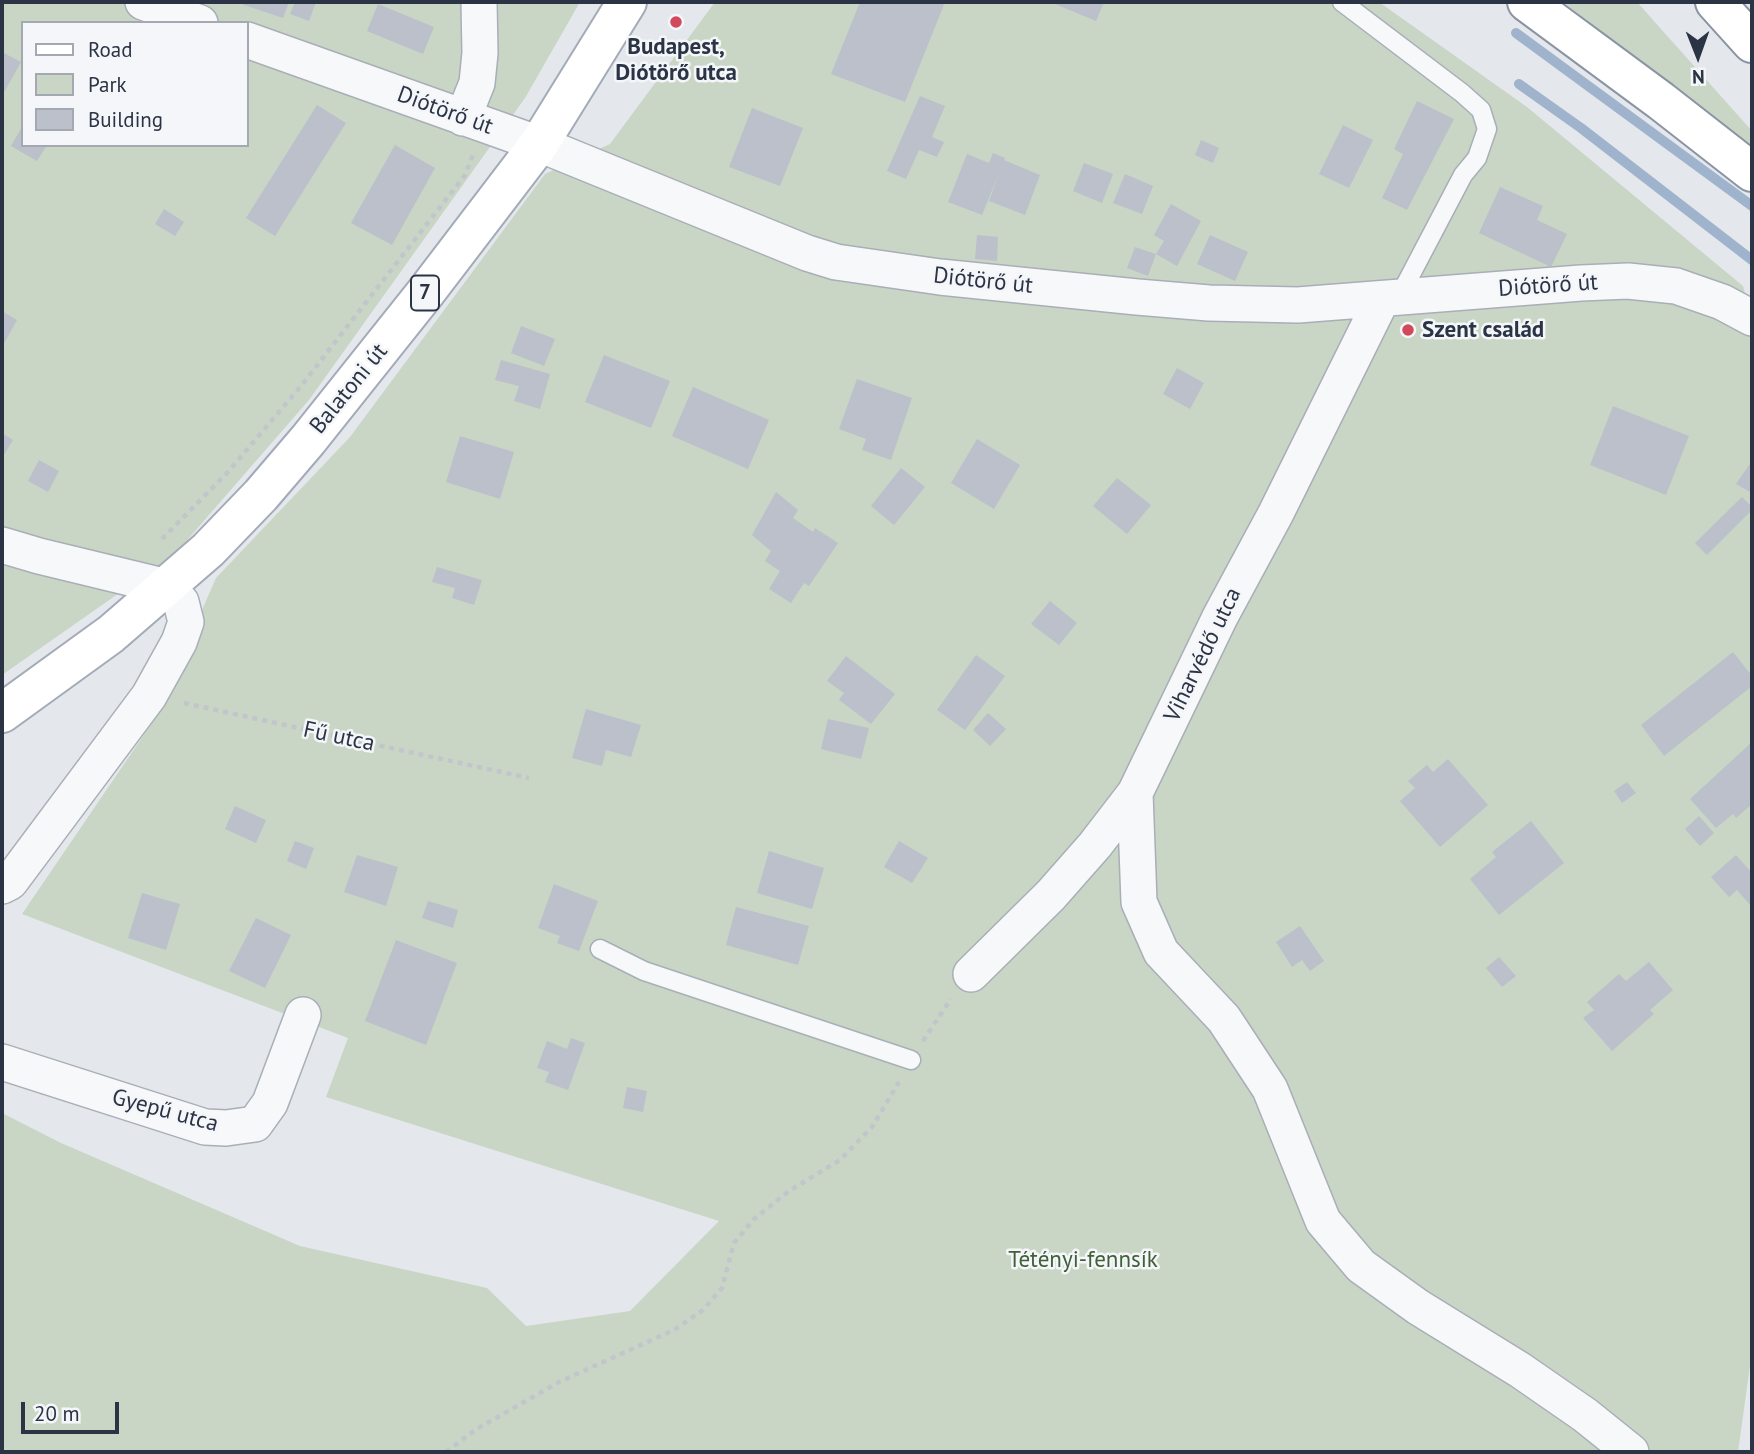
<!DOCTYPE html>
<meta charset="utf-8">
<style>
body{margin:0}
#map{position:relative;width:1754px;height:1454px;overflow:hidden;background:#e4e7ec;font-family:"PT Sans",sans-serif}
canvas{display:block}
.frame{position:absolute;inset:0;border:4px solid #2b3445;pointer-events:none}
.legend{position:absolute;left:21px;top:21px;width:228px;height:126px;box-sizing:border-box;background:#f4f6f9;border:2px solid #a4a8b1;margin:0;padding:9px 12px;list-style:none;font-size:21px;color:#2b3445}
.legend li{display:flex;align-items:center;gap:14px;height:35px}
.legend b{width:35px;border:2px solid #a4a8b1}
.north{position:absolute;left:1663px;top:21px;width:70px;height:70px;-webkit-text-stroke:5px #f4f6f9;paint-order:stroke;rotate:179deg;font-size:19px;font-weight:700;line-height:28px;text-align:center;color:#2b3445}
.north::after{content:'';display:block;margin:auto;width:24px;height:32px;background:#2b3445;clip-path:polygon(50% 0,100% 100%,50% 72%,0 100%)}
.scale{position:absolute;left:21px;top:1402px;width:98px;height:32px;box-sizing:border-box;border:4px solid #2b3445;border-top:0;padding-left:9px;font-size:21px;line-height:24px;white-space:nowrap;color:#2b3445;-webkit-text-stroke:5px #f4f6f9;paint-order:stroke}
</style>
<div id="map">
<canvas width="1754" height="1454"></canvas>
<div class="frame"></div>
<ul class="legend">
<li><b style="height:9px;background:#fff"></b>Road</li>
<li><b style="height:19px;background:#c9d6c5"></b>Park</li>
<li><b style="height:19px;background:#bbc0ca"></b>Building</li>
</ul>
<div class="north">N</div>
<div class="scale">20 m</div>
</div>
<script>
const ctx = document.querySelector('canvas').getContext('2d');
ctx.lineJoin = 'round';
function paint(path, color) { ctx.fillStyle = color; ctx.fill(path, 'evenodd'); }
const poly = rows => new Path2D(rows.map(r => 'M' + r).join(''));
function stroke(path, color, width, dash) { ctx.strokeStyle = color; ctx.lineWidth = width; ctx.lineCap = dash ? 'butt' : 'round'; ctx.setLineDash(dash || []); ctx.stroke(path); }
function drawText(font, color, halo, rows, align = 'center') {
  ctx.font = font + ' "PT Sans",sans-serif'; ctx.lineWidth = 5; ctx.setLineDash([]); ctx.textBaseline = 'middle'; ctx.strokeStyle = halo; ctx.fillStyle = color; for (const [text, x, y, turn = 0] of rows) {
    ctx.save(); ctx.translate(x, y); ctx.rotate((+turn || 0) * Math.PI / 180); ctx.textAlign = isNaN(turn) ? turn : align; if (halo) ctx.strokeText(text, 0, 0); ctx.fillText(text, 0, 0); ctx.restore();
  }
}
const green = poly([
 [2,2,580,2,525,98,309,400,175,554,2,675],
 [23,23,247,23,247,145,23,145],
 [715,2,1379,2,1527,107,1743,286,1752,318,1752,1351,1738,1452,2,1452,2,1113,61,1143,300,1246,487,1288,526,1326,630,1311,719,1221,326,1097,348,1038,22,914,154,720,216,578,350,437,545,174,610,144],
 [1563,2,1637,2,1752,131,1752,146]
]);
const stream = poly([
 [1516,33,1752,206],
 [1519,84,1581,128,1752,260]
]);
const building = poly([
 [235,2,289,2,283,18],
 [295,2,316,2,309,21,290,14],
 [860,2,945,2,905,102,831,74],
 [1050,2,1104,2,1096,21],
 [378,4,434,27,423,54,367,31],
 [2,52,21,62,2,96],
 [920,96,945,106,932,137,944,142,937,157,919,150,906,179,887,171],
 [1417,101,1454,119,1407,210,1382,198,1403,154,1394,149],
 [317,105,346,123,275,236,246,218],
 [752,108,803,128,780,186,729,167],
 [23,125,23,145,47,145,37,161,11,146],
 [1343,125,1373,140,1349,188,1319,174],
 [1201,140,1219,148,1213,163,1195,155],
 [395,145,435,168,392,245,351,223],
 [993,153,1005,158,1004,160,1040,175,1025,215,989,201,999,173,982,215,948,202,967,154,989,163],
 [1084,163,1113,174,1102,203,1073,191],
 [1125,174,1153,186,1142,214,1113,203],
 [1500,187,1543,206,1537,220,1567,234,1551,267,1479,233],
 [1171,204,1201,221,1177,266,1156,254,1148,276,1127,268,1135,247,1156,254,1164,241,1154,235],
 [164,209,184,222,175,236,155,224],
 [977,235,998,237,997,261,975,259],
 [1210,235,1248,252,1235,281,1197,264],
 [2,311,17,320,2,347],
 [521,326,555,339,544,366,511,353],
 [604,355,670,381,651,428,585,402],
 [501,360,550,374,540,409,514,401,519,386,495,380],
 [1177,368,1204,383,1190,409,1163,394],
 [857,379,912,398,891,460,862,450,866,439,839,429],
 [693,387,769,420,748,469,672,436],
 [1613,406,1689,436,1666,495,1590,465],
 [2,433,13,440,2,458],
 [460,436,514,452,500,499,446,482],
 [977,439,1020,465,994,509,951,483],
 [39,460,59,471,48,492,28,481],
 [1752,461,1752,493,1736,484],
 [901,468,925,487,894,525,871,506],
 [1117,478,1151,505,1127,534,1093,506],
 [776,492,798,510,793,518,813,532,815,528,838,543,809,586,804,583,791,603,769,589,780,571,765,561,771,551,752,535],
 [1742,497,1752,507,1752,510,1707,555,1695,543],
 [437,567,482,580,474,605,452,598,455,588,432,582],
 [1050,601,1077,623,1059,645,1031,624],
 [1733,652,1752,676,1752,686,1664,756,1641,725],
 [976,655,1005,676,965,730,937,710],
 [846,656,895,694,871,724,839,700,844,693,827,681],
 [586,709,641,725,631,757,606,750,602,766,572,758],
 [988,713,1006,729,990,746,973,730],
 [828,719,869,728,861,759,821,749],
 [1752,742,1752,804,1736,818,1733,814,1716,828,1690,799],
 [1448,759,1488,805,1440,847,1400,801,1415,788,1408,781,1427,765,1433,772],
 [1627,782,1636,793,1622,803,1614,791],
 [235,806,266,820,256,843,225,829],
 [1699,816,1714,833,1700,846,1685,829],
 [1531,821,1564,863,1499,915,1470,879,1496,857,1492,852],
 [295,841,314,848,306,869,287,861],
 [899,841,928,858,912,883,884,867],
 [769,851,824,868,812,909,757,893],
 [357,855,398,867,386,906,344,892],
 [1736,855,1752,873,1752,907,1737,890,1729,897,1711,877],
 [554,884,598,901,579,951,557,943,560,936,538,928],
 [142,893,180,904,166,950,128,938],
 [428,901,458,910,453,928,422,918],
 [736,907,809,926,798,965,726,945],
 [256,918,291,935,265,988,229,971],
 [1300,926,1324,961,1310,971,1302,960,1292,967,1276,942],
 [396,940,457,963,426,1045,365,1021],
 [1499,957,1516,976,1502,987,1486,968],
 [1649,962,1673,990,1650,1010,1654,1014,1612,1051,1583,1018,1594,1010,1587,1002,1619,974,1626,981],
 [571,1038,585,1043,568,1090,545,1082,549,1072,537,1068,547,1041,567,1049],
 [627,1087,647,1091,643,1112,623,1108]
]);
const path = poly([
 [162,539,228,472,301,386,465,175,473,155],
 [184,703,529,778],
 [923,1041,951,999],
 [446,1452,475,1430,559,1382,674,1330,703,1310,722,1288,734,1243,754,1219,789,1191,840,1160,872,1127,899,1082]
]);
const lane = poly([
 [1342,2,1462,93,1481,110,1487,129,1477,158,1463,175,1399,297],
 [600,949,644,971,911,1060]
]);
const street = poly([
 [143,2,200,23],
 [247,40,539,144,807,253,836,262,940,277,1137,297,1209,303,1298,305,1581,283,1628,281,1676,286,1722,302,1752,318],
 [463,118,477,83,480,53,479,2],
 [2,545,39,556,167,587,181,602,186,622,179,642,149,696,10,882,2,886],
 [1135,793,1139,902,1161,952,1224,1019,1270,1089,1323,1221,1361,1266,1418,1307,1520,1370,1585,1415,1631,1452],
 [971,974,1051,895,1095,845,1135,793,1220,617,1276,513,1382,299],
 [2,1062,205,1127,226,1128,255,1124,270,1103,303,1015]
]);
const primary = poly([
 [2,713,111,634,208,550,261,495,308,440,426,292,539,144,627,2]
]);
const highway = poly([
 [1527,2,1661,101,1752,172],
 [1715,2,1752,43]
]);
const markers = [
 [676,22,7,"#d1495b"],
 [1408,330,7,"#d1495b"]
];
const shields = [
 [425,293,28]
];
const shieldNames = [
 ["7",425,293]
];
const poiNames = [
 ["Budapest,",676,47],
 ["Diótörő utca",676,73],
 ["Szent család",1422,330,"left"]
];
const streetNames = [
 ["Diótörő út",445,111,20],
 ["Diótörő út",983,281,6],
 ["Diótörő út",1548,286,-4],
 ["Balatoni út",349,389,-51],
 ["Viharvédő utca",1203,655,-64],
 ["Fű utca",339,737,12],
 ["Gyepű utca",165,1111,15]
];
const parkNames = [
 ["Tétényi-fennsík",1083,1260]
];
paint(green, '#c9d6c5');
stroke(stream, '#9fb4cc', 10);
paint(building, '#bbc0ca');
stroke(lane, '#a9aeb7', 21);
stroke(street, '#a9aeb7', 38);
stroke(primary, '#a3abb8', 42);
stroke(highway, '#8b94a3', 42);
stroke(path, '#c2c5cb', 4.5, [5, 5]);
stroke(lane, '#f7f8fa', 18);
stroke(street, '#f7f8fa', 35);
stroke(primary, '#fff', 38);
stroke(highway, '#fff', 38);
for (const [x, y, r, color] of markers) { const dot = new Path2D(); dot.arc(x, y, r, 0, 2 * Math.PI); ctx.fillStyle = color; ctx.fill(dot); stroke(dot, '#f4f6f9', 2.5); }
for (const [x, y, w] of shields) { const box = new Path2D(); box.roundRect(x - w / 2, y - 17.5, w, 35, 5); ctx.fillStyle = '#f4f6f9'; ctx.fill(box); stroke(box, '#2b3445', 2); }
drawText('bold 21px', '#2b3445', null, shieldNames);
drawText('bold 23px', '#2b3445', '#f4f6f9', poiNames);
drawText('23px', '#2b3445', '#f4f6f9', streetNames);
drawText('23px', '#3f6138', '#f4f6f9', parkNames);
</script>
